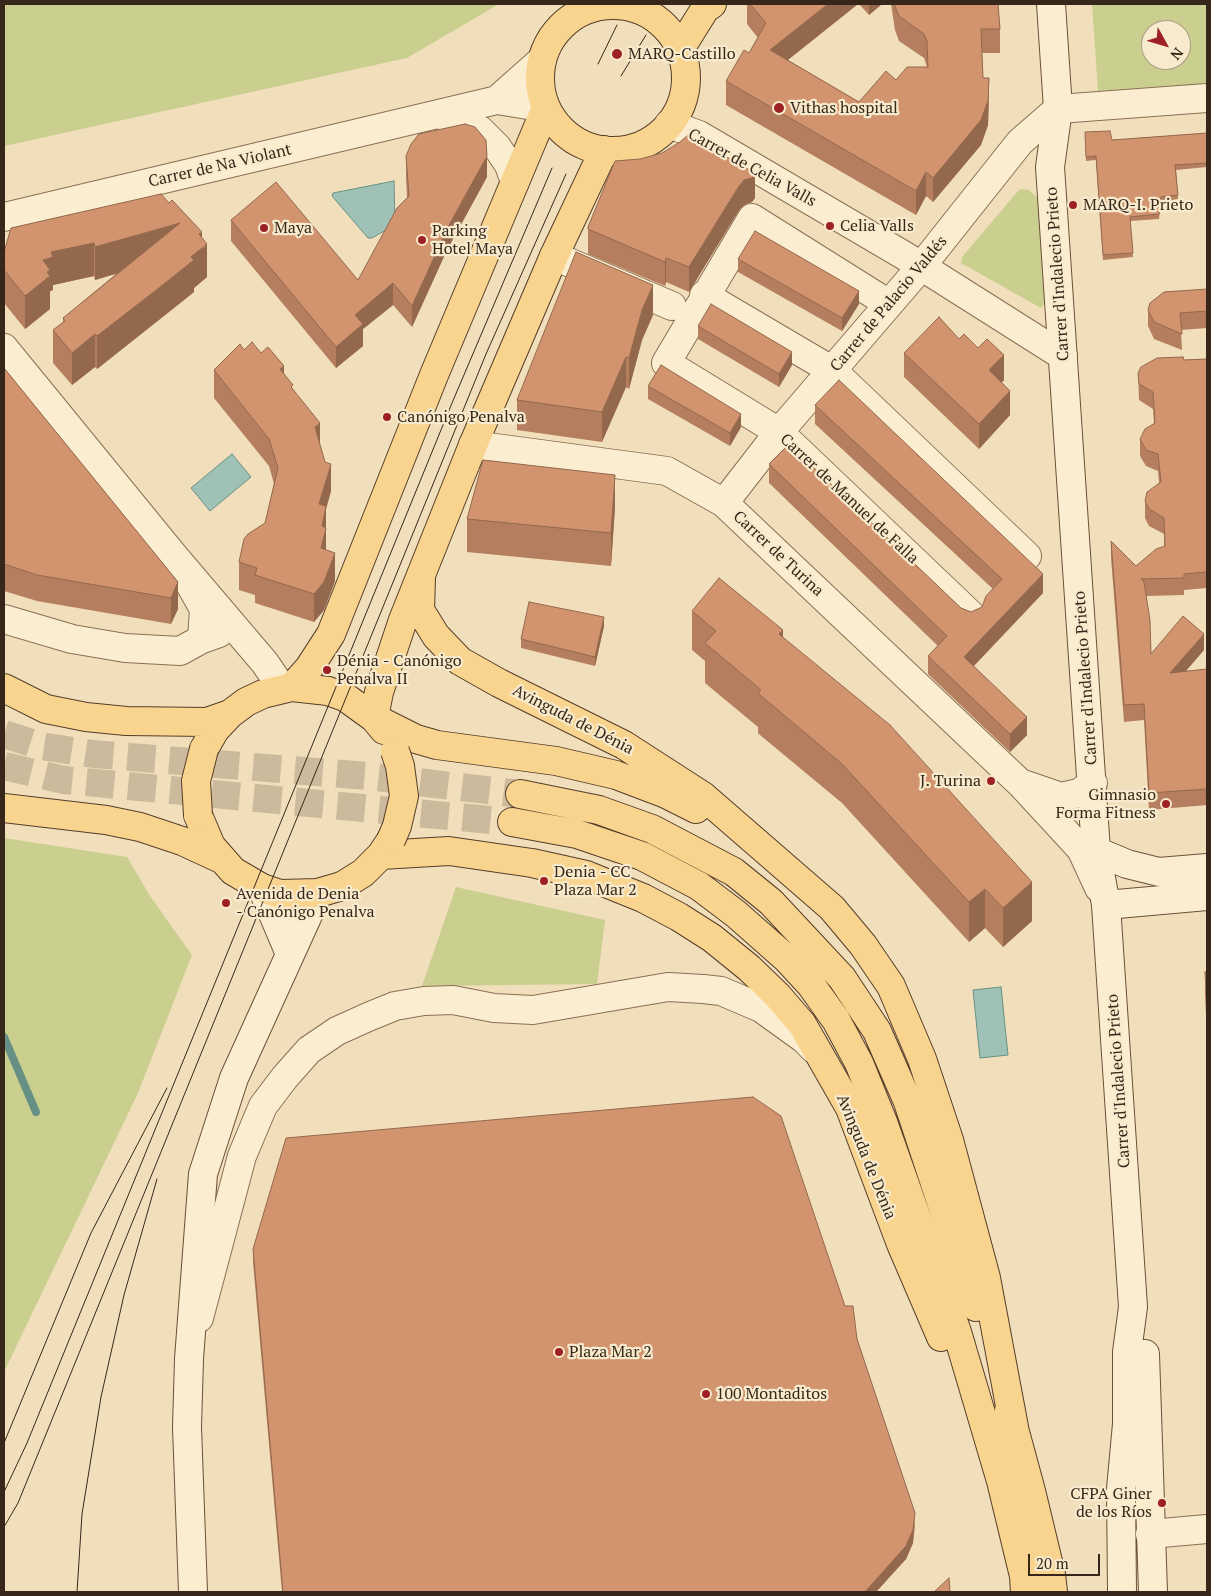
<!DOCTYPE html>
<meta charset="utf-8">
<style>
body{margin:0}
#map{position:relative;width:1211px;height:1596px;overflow:hidden;background:#f1dfbc;font-family:"PT Serif",serif}
canvas{display:block}
.frame{position:absolute;inset:0;border:5px solid #37271a;pointer-events:none}
.north{position:absolute;left:1141px;top:20px;width:50px;height:50px;box-sizing:border-box;background:#f8eacc;border:1px solid #ab9c85;border-radius:50%;rotate:129deg;font-size:14px;font-weight:700;line-height:20px;text-align:center;color:#37271a}
.north::after{content:'';display:block;margin:auto;width:18px;height:22px;background:#9d2025;clip-path:polygon(50% 0,100% 100%,50% 72%,0 100%)}
.scale{position:absolute;left:1028px;top:1554px;width:72px;height:22px;box-sizing:border-box;border:2px solid #37271a;border-top:0;padding-left:6px;font-size:15px;line-height:18px;white-space:nowrap;color:#37271a;-webkit-text-stroke:4px #f8eacc;paint-order:stroke}
</style>
<div id="map">
<canvas width="1211" height="1596"></canvas>
<div class="frame"></div>
<div class="north">N</div>
<div class="scale">20 m</div>
</div>
<script>
const ctx = document.querySelector('canvas').getContext('2d');
ctx.lineJoin = 'round';
function paint(path, color) { ctx.fillStyle = color; ctx.fill(path, 'evenodd'); }
const poly = rows => new Path2D(rows.map(r => 'M' + r).join(''));
function stroke(path, color, width, dash) { ctx.strokeStyle = color; ctx.lineWidth = width; ctx.lineCap = dash ? 'butt' : 'round'; ctx.setLineDash(dash || []); ctx.stroke(path); }
function drawText(font, color, halo, rows, align = 'center') {
  ctx.font = font + ' "PT Serif",serif'; ctx.lineWidth = 4.5; ctx.setLineDash([]); ctx.textBaseline = 'middle'; ctx.strokeStyle = halo; ctx.fillStyle = color; for (const [text, x, y, turn = 0] of rows) {
    ctx.save(); ctx.translate(x, y); ctx.rotate((+turn || 0) * Math.PI / 180); ctx.textAlign = isNaN(turn) ? turn : align; if (halo) ctx.strokeText(text, 0, 0); ctx.fillText(text, 0, 0); ctx.restore();
  }
}
const green = poly([
 [4,4,499,4,407,58,4,146],
 [1092,4,1207,4,1207,84,1098,91],
 [1151,30,1181,30,1181,60,1151,60],
 [1023,189,1029,190,1040,200,1047,300,1041,308,961,263,962,257,1019,190],
 [4,838,127,857,150,896,192,955,138,1093,4,1372],
 [456,887,605,920,597,984,422,986]
]);
const water = poly([
 [394,181,395,223,393,226,372,238,368,238,332,196,333,193,394,181],
 [232,454,251,477,210,511,191,488,232,454],
 [1001,987,1008,1055,980,1058,973,990,1001,987]
]);
const stream = poly([
 [4,1037,36,1112]
]);
const primaryTunnel = poly([
 [4,734,41,746,93,754,367,776,520,794],
 [4,766,64,780,512,822]
]);
const street = poly([
 [497,100,542,60],
 [441,115,480,130,497,147,509,165,515,182],
 [669,124,699,135,905,256,1063,356],
 [4,217,497,100,546,108],
 [554,256,672,306],
 [704,295,833,371,1027,556],
 [889,304,752,218,666,363,779,432,971,615],
 [4,348,174,556],
 [473,445,667,471,724,503,1021,784,1081,849,1099,888],
 [724,503,779,432,920,268,1020,142,1058,109,1207,98],
 [4,619,72,639,125,648,180,651,202,639,219,633],
 [202,639,204,609,174,556,265,663,282,688],
 [1023,784,1061,797,1079,793,1093,783],
 [199,1318,242,1156,263,1106,285,1077,309,1050,337,1031,368,1017,395,1006,424,1001,453,1000,494,1008,533,1010,668,987,703,989,721,991,761,1008,804,1039,814,1049],
 [1150,1534,1207,1529]
]);
const secondary = poly([
 [1051,4,1058,109,1050,167,1096,851,1106,905,1133,1307,1127,1352,1127,1424,1121,1489,1122,1592],
 [1096,851,1127,864,1159,872,1207,868],
 [262,888,290,954],
 [1106,905,1207,896],
 [1145,1354,1153,1592],
 [193,1592,187,1427,189,1359,203,1174,234,1078,318,893]
]);
const primary = poly([
 '540 78a73 73 0 1 1 146 0a73 73 0 1 1-146 0Z',
 [680,49,705,9,712,4],
 [421,578,420,610,436,636,460,661,499,683,624,745,703,796,832,908,863,945,891,986,922,1059,949,1140,986,1278,1014,1427],
 [292,687,309,668,331,634,434,375,546,108],
 [4,688,46,709,86,717,126,721,207,722,230,714],
 [374,718,379,692,403,620,473,445,554,256,604,150],
 [374,718,416,739,437,745,556,761,616,775,666,794,696,809],
 [204,749,215,730,230,714,246,702,263,694,292,687,328,691,345,697,374,718,384,730],
 [520,794,599,810,652,829,734,872,771,902,842,978,877,1031,908,1102,976,1307],
 [4,808,106,820,140,827,182,841,221,859],
 [198,815,211,846,233,871,262,888,280,894,318,893,342,886,363,873,381,855,391,840],
 [512,822,577,834,642,856,699,886,736,914,787,959,811,985,836,1020,859,1063,883,1122,957,1332,1001,1481,1024,1576,1025,1592],
 [381,855,449,851,532,863,586,875,643,898,679,917,712,938,749,968,777,995,802,1024,850,1108,901,1244,941,1337],
 [1009,1410,1031,1491,1051,1574,1053,1592]
]);
const tram = poly([
 [598,64,617,25],
 [621,76,646,35],
 [4,1443,91,1233,167,1088],
 [4,1492,27,1443,452,403,552,168],
 [4,1527,18,1503,486,354,566,174],
 [77,1592,82,1514,101,1397,124,1295,157,1179]
]);
const primaryBridge = poly([
 [198,815,196,781,204,749],
 [391,840,397,826,404,796,400,766,395,751]
]);
const wall = poly([
 [747,4,858,4,788,60,859,102,896,80,927,67,924,58,899,41,895,30,891,4,998,4,1000,29,1000,53,982,53,983,78,989,102,988,125,981,145,933,202,926,196,916,215,726,105,726,81,749,53,758,38,747,24],
 [859,4,882,4,869,15],
 [1085,132,1112,140,1207,133,1207,167,1176,170,1178,199,1161,202,1159,219,1130,221,1133,257,1103,260,1096,160,1086,161],
 [406,156,487,177,447,250,412,327,393,305,363,329,363,346,336,368,231,241,231,220,358,280,407,198,406,177],
 [755,198,752,202,744,205,739,210,689,292,666,282,665,286,588,254,588,227],
 [11,228,202,238,207,277,194,288,194,292,164,316,97,369,95,367,72,385,53,363,53,330,63,322,63,318,117,273,95,280,94,276,53,285,53,290,50,291,50,309,25,329,4,303,4,252],
 [738,259,859,304,842,331,738,272],
 [1207,289,1207,328,1181,330,1182,350,1154,339,1148,326,1148,310],
 [653,315,642,340,629,389,626,387,602,442,517,430,517,400],
 [698,326,792,365,779,387,698,339],
 [959,339,1004,380,1002,382,1010,415,979,449,904,377,904,353],
 [244,350,261,353,284,374,293,389,320,445,331,491,326,509,326,550,335,581,324,610,314,622,255,603,255,595,239,590,239,562,265,523,274,484,269,466,214,398,214,370],
 [1207,359,1207,588,1184,590,1184,595,1146,596,1151,654,1204,650,1186,671,1207,669,1207,805,1149,810,1144,720,1124,722,1111,558,1111,541,1136,566,1164,546,1164,534,1149,526,1145,518,1145,501,1159,483,1158,471,1146,466,1140,456,1140,439,1154,424,1153,409,1139,400,1138,373,1184,360],
 [4,368,178,582,178,609,171,624,37,601,4,591],
 [648,386,741,427,730,446,648,399],
 [815,405,1043,593,974,666,1027,735,1010,752,928,674,928,656,938,646,769,483,769,464,961,608,971,612,982,607,993,589,815,424],
 [615,507,611,566,467,552,467,519],
 [692,611,783,637,1032,921,1003,947,985,928,969,942,842,803,760,735,758,733,758,727,705,683,705,661,692,650],
 [604,626,595,666,521,648,521,639],
 [1206,962,1207,962,1207,1034,1205,996,1205,972,1206,972],
 [253,1249,845,1306,857,1339,915,1526,913,1543,906,1559,876,1592,282,1592,253,1262]
]);
const shadedWall = poly([
 [828,4,858,4,770,74,770,50],
 [869,4,882,4,869,15],
 [989,78,988,125,981,145,933,202,933,178],
 [487,156,487,177,447,250,412,327,412,306,447,229],
 [926,172,926,196,916,215,916,191],
 [755,173,755,198,752,202,744,205,739,210,689,292,689,267,739,186,744,180],
 [180,223,180,255,95,280,95,247],
 [202,232,202,249,207,244,207,277,194,288,194,292,97,369,97,336,191,257,199,234],
 [94,243,94,276,53,285,53,290,50,291,50,309,25,329,25,296,43,260,51,252],
 [666,258,666,282,665,286,665,262],
 [393,283,393,305,363,329,363,346,336,368,336,347,355,315],
 [653,285,653,315,642,340,629,389,629,358,642,310],
 [859,291,859,304,842,331,842,318],
 [95,334,95,367,72,385,72,353],
 [792,352,792,365,779,387,779,374],
 [1004,355,1004,380,989,395,989,370],
 [626,357,626,387,602,442,602,412],
 [284,366,284,394,280,369],
 [1010,391,1010,415,979,449,979,424],
 [741,414,741,427,730,446,730,433],
 [320,423,320,450,315,427],
 [331,464,331,491,326,509,326,555,321,576,319,504],
 [615,475,615,507,611,566,611,533],
 [335,553,335,581,324,610,314,622,314,594],
 [1043,574,1043,593,964,676,964,657],
 [178,582,178,609,171,624,171,598],
 [604,617,604,626,595,666,595,657],
 [783,630,783,669,779,634],
 [1204,634,1204,650,1170,689,1170,673],
 [1027,717,1027,735,1010,752,1010,734],
 [1032,882,1032,921,1003,947,1003,908],
 [985,889,985,928,969,942,969,902],
 [915,1513,913,1543,906,1559,876,1592,865,1592]
]);
const building = poly([
 [750,4,828,4,770,50,859,102,886,71,896,80,907,67,928,67,927,41,924,34,899,16,894,4,998,4,1000,29,981,29,983,78,989,78,988,101,981,120,933,178,926,172,916,191,726,81,744,50,749,53,766,23,750,4],
 [465,124,475,127,486,140,487,156,447,229,412,306,393,283,355,315,363,324,336,347,231,220,276,182,358,280,397,208,409,196,406,156,411,144,419,134,465,124],
 [1110,131,1112,140,1207,133,1207,163,1175,165,1178,195,1161,197,1159,214,1130,217,1133,253,1103,255,1096,156,1086,157,1085,132,1110,131],
 [688,135,755,173,752,178,744,180,739,186,689,267,666,258,665,262,588,229,588,227,615,161,640,159,662,153,680,142,688,135],
 [161,194,169,203,172,200,202,232,199,234,207,244,191,257,194,260,164,284,97,336,95,334,72,353,53,330,65,321,63,318,180,223,95,247,94,243,51,252,53,257,43,260,50,270,47,272,50,276,25,296,4,270,4,252,11,228,161,194],
 [755,231,859,291,842,318,738,259,755,231],
 [576,252,653,285,642,310,629,358,626,357,602,412,517,400,576,252],
 [1207,289,1207,311,1180,313,1182,334,1154,322,1148,310,1150,303,1164,292,1207,289],
 [711,304,792,352,779,374,698,326,711,304],
 [939,317,959,339,964,334,978,348,987,339,1004,355,989,370,1010,391,979,424,904,353,939,317],
 [252,342,261,353,268,347,284,366,280,369,293,385,291,387,320,423,315,427,325,462,331,464,319,504,326,506,322,526,326,528,321,548,335,553,324,582,314,594,255,575,257,568,239,562,244,539,248,534,265,523,278,468,269,439,214,370,240,344,244,350,252,342],
 [1183,357,1184,360,1207,359,1207,572,1184,574,1184,578,1141,579,1144,582,1150,620,1151,654,1183,616,1204,634,1170,673,1207,669,1207,789,1149,793,1144,704,1124,705,1111,541,1136,566,1156,549,1165,546,1164,518,1149,509,1145,501,1147,492,1161,482,1158,454,1146,450,1140,439,1145,429,1155,423,1153,392,1139,384,1138,373,1141,367,1157,358,1183,357],
 [661,365,741,414,730,433,648,386,661,365],
 [4,368,178,582,171,598,37,575,4,564,4,368],
 [839,380,1043,574,964,657,1027,717,1010,734,928,656,947,636,769,464,789,444,961,608,971,612,982,607,986,596,1002,579,815,405,839,380],
 [483,460,615,475,611,533,467,519,483,460],
 [719,578,783,630,779,634,890,725,1032,882,1003,908,985,889,969,902,842,764,760,695,758,693,761,690,705,643,716,631,692,611,719,578],
 [529,602,604,617,595,657,521,639,529,602],
 [1205,972,1207,972,1207,1009,1205,972],
 [753,1097,781,1116,845,1306,853,1306,857,1339,915,1513,913,1530,906,1546,865,1592,283,1592,253,1249,286,1138,753,1097],
 [949,1578,950,1592,934,1592,949,1578]
]);
const markers = [
 [617,54,6,"#9d2025"],
 [779,108,6,"#9d2025"],
 [1073,205,5,"#9d2025"],
 [830,226,5,"#9d2025"],
 [264,228,5,"#9d2025"],
 [422,240,5,"#9d2025"],
 [387,417,5,"#9d2025"],
 [327,670,5,"#9d2025"],
 [991,781,5,"#9d2025"],
 [1166,804,5,"#9d2025"],
 [544,881,5,"#9d2025"],
 [226,903,5,"#9d2025"],
 [559,1352,5,"#9d2025"],
 [706,1394,5,"#9d2025"],
 [1162,1503,5,"#9d2025"]
];
const poiNames = [
 ["MARQ-Castillo",628,54],
 ["Vithas hospital",790,108],
 ["MARQ-I. Prieto",1083,205],
 ["Celia Valls",840,226],
 ["Maya",274,228],
 ["Parking",432,231],
 ["Hotel Maya",432,249],
 ["Canónigo Penalva",397,417],
 ["Dénia - Canónigo",337,661],
 ["Penalva II",337,679],
 ["J. Turina",981,781,"right"],
 ["Gimnasio",1156,795,"right"],
 ["Forma Fitness",1156,813,"right"],
 ["Denia - CC",554,872],
 ["Plaza Mar 2",554,890],
 ["Avenida de Denia",236,894],
 ["- Canónigo Penalva",236,912],
 ["Plaza Mar 2",569,1352],
 ["100 Montaditos",716,1394],
 ["CFPA Giner",1152,1494,"right"],
 ["de los Ríos",1152,1512,"right"]
];
const streetNames = [
 ["Carrer de Na Violant",220,166,-13],
 ["Carrer de Celia Valls",752,168,29],
 ["Carrer d'Indalecio Prieto",1058,274,-94],
 ["Carrer de Palacio Valdés",889,304,-50],
 ["Carrer de Manuel de Falla",849,499,43],
 ["Carrer de Turina",778,554,43],
 ["Carrer d'Indalecio Prieto",1086,678,-94],
 ["Avinguda de Dénia",573,720,27],
 ["Carrer d'Indalecio Prieto",1119,1081,-94],
 ["Avinguda de Dénia",866,1157,68]
];
paint(green, '#cacf8f');
paint(water, '#a0c2b6');
stroke(water, '#679084', 1);
stroke(stream, '#679084', 8);
stroke(primaryTunnel, '#ccba9c', 28, [28, 14]);
stroke(street, '#8a6f54', 30);
stroke(secondary, '#6b5038', 30);
stroke(primary, '#563d29', 30);
stroke(street, '#fbedcf', 28);
stroke(secondary, '#fbedcf', 28);
stroke(primary, '#f8d48f', 28);
stroke(tram, '#37271a', 1);
stroke(primaryBridge, '#563d29', 30, []);
stroke(primaryBridge, '#f8d48f', 28);
paint(wall, '#b57f5f');
paint(shadedWall, '#93684d');
paint(building, '#d2946e');
stroke(building, '#93684d', 1);
for (const [x, y, r, color] of markers) { const dot = new Path2D(); dot.arc(x, y, r, 0, 2 * Math.PI); ctx.fillStyle = color; ctx.fill(dot); stroke(dot, '#f8eacc', 2); }
drawText('16px', '#37271a', '#f8eacc', poiNames, 'left');
drawText('16px', '#37271a', '#f8eacc', streetNames);
</script>
